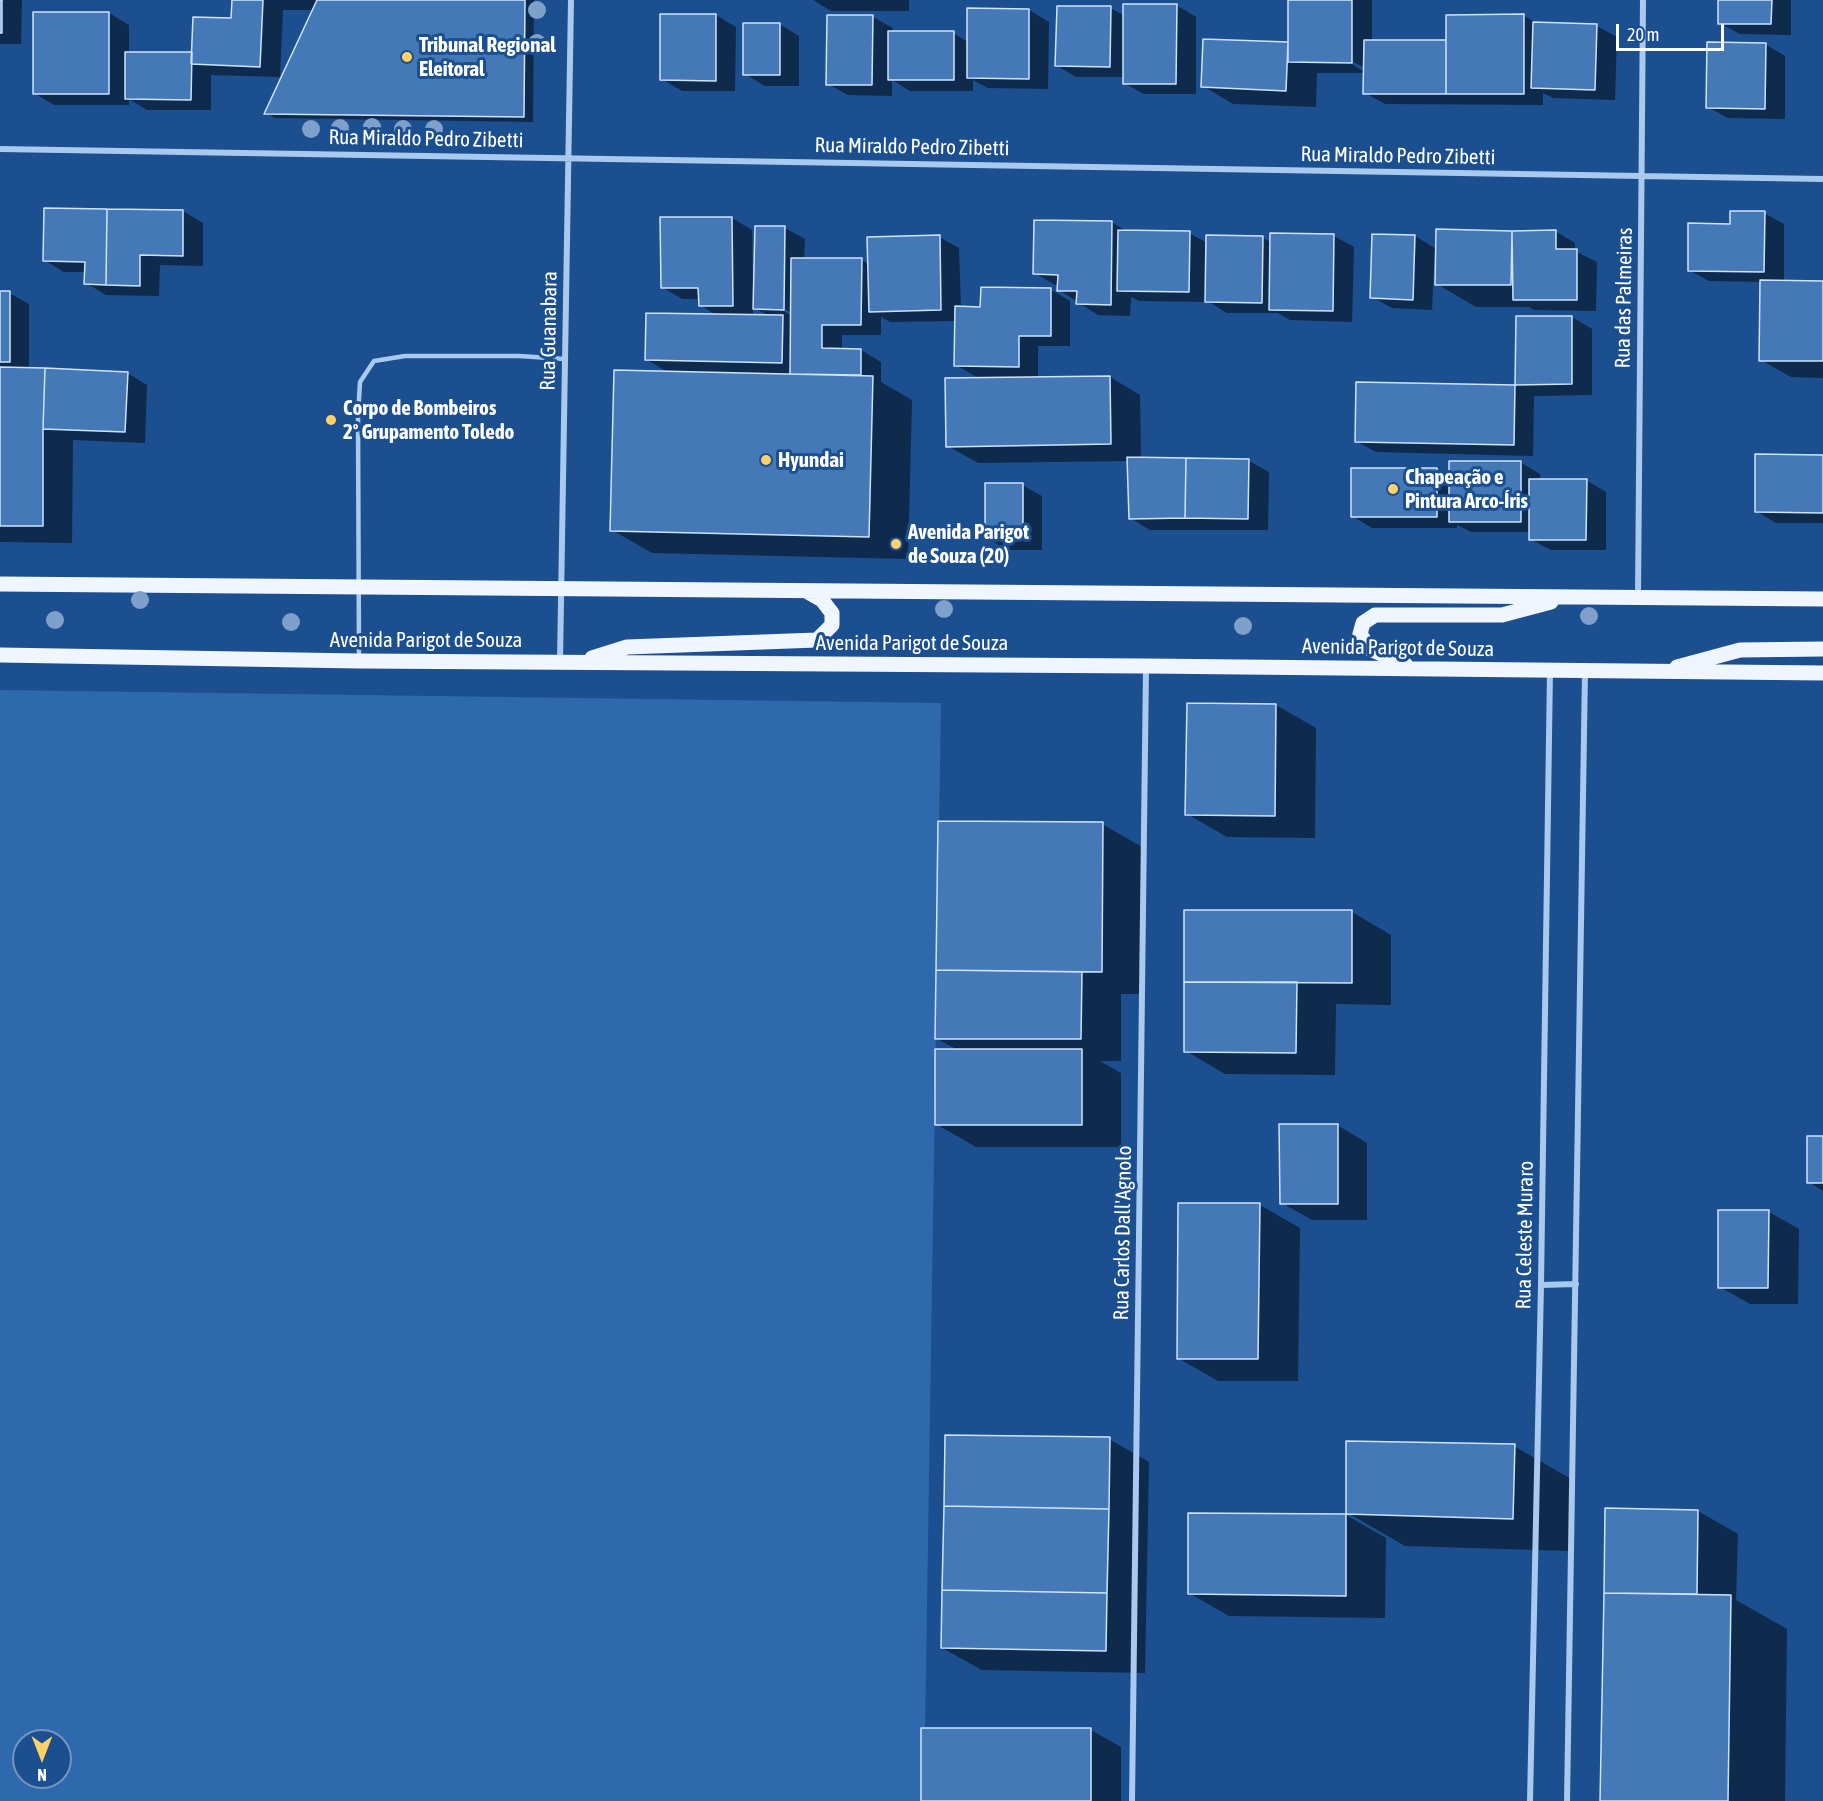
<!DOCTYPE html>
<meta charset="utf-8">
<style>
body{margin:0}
#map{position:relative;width:1823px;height:1801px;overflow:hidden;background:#1b4f8f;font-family:"Asap Condensed",sans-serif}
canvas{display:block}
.north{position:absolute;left:12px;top:1729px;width:60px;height:60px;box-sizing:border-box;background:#1b4f8f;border:2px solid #7695bc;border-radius:50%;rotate:180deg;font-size:16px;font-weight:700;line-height:24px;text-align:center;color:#fff}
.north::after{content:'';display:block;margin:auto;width:21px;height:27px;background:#ffd166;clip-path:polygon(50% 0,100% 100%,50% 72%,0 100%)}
.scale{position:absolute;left:1616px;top:24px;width:108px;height:27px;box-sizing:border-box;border:3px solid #fff;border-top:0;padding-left:8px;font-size:18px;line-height:21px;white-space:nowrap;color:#fff;-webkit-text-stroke:4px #1b4f8f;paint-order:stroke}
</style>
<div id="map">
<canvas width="1823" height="1801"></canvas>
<div class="north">N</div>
<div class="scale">20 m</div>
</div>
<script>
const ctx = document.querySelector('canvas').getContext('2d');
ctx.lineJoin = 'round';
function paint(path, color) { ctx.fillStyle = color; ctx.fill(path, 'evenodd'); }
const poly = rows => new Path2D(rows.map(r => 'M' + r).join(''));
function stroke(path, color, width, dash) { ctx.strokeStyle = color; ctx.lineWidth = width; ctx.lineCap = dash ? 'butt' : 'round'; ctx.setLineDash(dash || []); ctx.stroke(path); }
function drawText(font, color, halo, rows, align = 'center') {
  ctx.font = font + ' "Asap Condensed",sans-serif'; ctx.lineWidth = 6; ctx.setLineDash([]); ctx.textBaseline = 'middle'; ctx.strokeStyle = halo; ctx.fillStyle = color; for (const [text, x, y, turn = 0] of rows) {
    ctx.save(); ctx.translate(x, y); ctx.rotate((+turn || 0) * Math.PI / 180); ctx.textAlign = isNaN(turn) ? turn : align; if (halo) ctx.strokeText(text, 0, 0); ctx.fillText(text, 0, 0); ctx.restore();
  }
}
const green = poly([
 [0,690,941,703,924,1801,0,1801],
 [24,1741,60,1741,60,1777,24,1777]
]);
const shadow = poly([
 [0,0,22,0,21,44,0,44],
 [233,0,534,0,533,122,275,118,266,113,313,10,283,10,280,77,211,75,211,110,147,110,129,99,129,105,54,105,34,93,109,13,129,25,129,53,193,54,232,20],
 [813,0,909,0,909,11,831,11],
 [1290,0,1372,0,1372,41,1448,42,1523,15,1538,24,1597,26,1617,37,1615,100,1553,98,1543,93,1543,105,1385,104,1365,93,1365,73,1317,73,1316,107,1233,104,1203,86,1287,44,1290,45],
 [1346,58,1365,68,1365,72,1345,60],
 [1720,0,1791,0,1791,35,1740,34,1720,23],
 [1176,5,1196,17,1196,94,1144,94,1124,83,1124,77,1076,77,1056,65,1110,8,1125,16],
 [1029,10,1049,22,1048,89,988,88,973,80,973,91,910,91,892,80,892,96,848,95,828,84,873,17,893,28,892,33,953,33,968,42],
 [716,15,736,27,735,91,682,91,662,79],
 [779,24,799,36,799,86,765,86,745,74],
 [1765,44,1785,56,1785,119,1728,118,1708,107],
 [45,209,183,211,203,223,203,266,160,265,159,296,106,295,86,283,86,272,64,272,44,260],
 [1764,213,1784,224,1784,282,1823,283,1823,378,1791,377,1761,360,1762,282,1709,281,1689,270,1732,225],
 [732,218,752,230,753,293,755,293,785,228,805,239,804,259,862,260,869,264,939,237,959,248,961,308,982,308,1050,289,1070,301,1070,346,1038,346,1038,378,1110,377,1140,395,1141,459,1249,461,1269,472,1268,530,1150,530,1130,518,1128,461,978,463,948,446,980,379,956,365,956,321,890,322,881,317,881,335,842,335,842,350,861,350,881,362,881,382,912,400,908,559,652,553,612,530,669,373,646,359,718,316,700,305,700,299,682,299,662,287],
 [778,305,792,313,792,316,776,307],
 [753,307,769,316,753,316],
 [1112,222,1127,232,1189,233,1207,243,1262,237,1272,243,1272,234,1334,236,1354,247,1352,322,1290,320,1278,313,1227,313,1209,302,1139,301,1131,297,1130,316,1098,315,1059,290,1059,285,1055,285,1035,273],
 [1438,231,1555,231,1575,243,1575,251,1597,262,1596,311,1534,310,1529,307,1476,307,1437,284],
 [1415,236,1435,248,1432,310,1392,308,1372,297],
 [0,293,9,293,29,304,29,369,127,373,147,385,145,443,73,440,72,543,0,542],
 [1572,317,1592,329,1592,395,1534,396,1533,456,1376,452,1356,441,1357,383,1516,387,1517,318],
 [1823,457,1823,523,1776,523,1756,511],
 [1520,462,1540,474,1540,480,1586,480,1606,492,1606,550,1551,550,1530,539,1530,532,1471,532,1457,525,1457,528,1372,528,1352,516,1352,470,1437,470,1450,477],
 [1022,485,1042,496,1042,550,1007,550,987,538],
 [1276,705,1316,728,1315,838,1227,837,1187,814],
 [940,822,1102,824,1142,847,1141,994,1121,994,1121,1061,1100,1061,1121,1073,1121,1147,976,1147,936,1124,958,1050,937,1039],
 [1352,912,1391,935,1391,1005,1336,1004,1335,1075,1225,1074,1186,1051],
 [1337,1125,1367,1143,1367,1220,1312,1220,1282,1203],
 [1823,1137,1823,1191,1809,1182],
 [1179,1204,1260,1205,1300,1228,1298,1381,1218,1381,1178,1358],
 [1769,1212,1799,1229,1798,1304,1750,1304,1720,1287],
 [1109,1439,1149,1462,1145,1673,982,1670,942,1648],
 [1514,1446,1571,1479,1570,1551,1405,1546,1348,1513],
 [1607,1510,1698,1511,1738,1534,1736,1600,1787,1629,1785,1801,1602,1801],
 [1189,1515,1346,1515,1386,1538,1385,1618,1229,1616,1189,1593],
 [1091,1730,1121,1747,1121,1801,923,1801]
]);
const building = poly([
 [0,0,2,0,2,33,0,33,0,0],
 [232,0,263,0,260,67,191,64,193,17,231,18,232,0],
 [317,0,525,0,524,117,264,114,317,0],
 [1288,0,1352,0,1352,63,1288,62,1288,0],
 [1718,0,1772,0,1771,24,1718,24,1718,0],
 [1123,4,1177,4,1176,84,1123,84,1123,4],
 [1057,6,1111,6,1110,67,1055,66,1057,6],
 [967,8,1029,9,1029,79,967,78,967,8],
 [33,12,109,12,109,94,33,94,33,12],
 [660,14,716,14,716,81,660,80,660,14],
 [1524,14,1524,94,1446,94,1446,15,1524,14],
 [827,15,873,15,872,85,826,85,827,15],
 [1533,22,1597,24,1595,90,1531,88,1533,22],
 [743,23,780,23,780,75,743,75,743,23],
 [888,31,954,31,954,80,888,80,888,31],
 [1203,39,1288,42,1286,91,1201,87,1203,39],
 [1364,40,1446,40,1446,94,1363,94,1364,40],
 [1707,42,1766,43,1765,109,1706,108,1707,42],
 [125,52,192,52,191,100,125,99,125,52],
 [44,208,107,209,106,285,84,284,85,262,43,261,44,208],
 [107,209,183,210,183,256,140,255,140,286,106,285,107,209],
 [1730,211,1765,211,1764,272,1688,271,1688,223,1730,224,1730,211],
 [660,217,732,217,733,306,699,306,698,288,661,288,660,217],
 [1034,220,1112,221,1111,305,1076,304,1077,291,1057,291,1058,275,1033,274,1034,220],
 [755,226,785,226,784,310,753,309,755,226],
 [1436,229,1512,231,1511,285,1435,285,1436,229],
 [1118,230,1190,231,1189,292,1117,291,1118,230],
 [1556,230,1556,249,1577,249,1577,300,1513,300,1512,231,1556,230],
 [1270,233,1334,234,1333,311,1269,310,1270,233],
 [1372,234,1415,235,1413,300,1370,298,1372,234],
 [940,235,941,310,869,312,867,237,940,235],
 [1206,235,1263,236,1262,303,1205,302,1206,235],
 [791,258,862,258,861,325,822,325,822,348,861,349,861,375,790,374,791,258],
 [1760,280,1823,281,1823,361,1759,361,1760,280],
 [981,287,1051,288,1051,336,1019,336,1019,367,954,366,955,306,980,307,981,287],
 [0,291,10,291,10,362,0,362,0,291],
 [646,313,783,315,782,363,645,360,646,313],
 [1516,316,1572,316,1572,384,1515,385,1516,316],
 [0,367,45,368,43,429,43,526,0,526,0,367],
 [45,368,128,372,125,432,43,429,45,368],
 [614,370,873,376,869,537,610,531,614,370],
 [1110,376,1111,444,946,447,945,378,1110,376],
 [1356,382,1515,385,1514,445,1355,442,1356,382],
 [1755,454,1823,455,1823,513,1755,512,1755,454],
 [1127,457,1186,458,1185,518,1129,519,1127,457],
 [1186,458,1249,459,1248,519,1185,518,1186,458],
 [1449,461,1521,461,1521,522,1449,522,1449,461],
 [1351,468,1437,468,1437,517,1351,517,1351,468],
 [1529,479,1587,479,1586,540,1529,540,1529,479],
 [985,483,1023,483,1023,539,985,539,985,483],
 [1187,703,1276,704,1275,816,1185,815,1187,703],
 [938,821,1103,822,1102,972,936,970,938,821],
 [1184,910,1352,910,1352,983,1184,982,1184,910],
 [936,970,1082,972,1081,1039,935,1039,936,970],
 [1184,982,1297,982,1296,1053,1184,1052,1184,982],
 [935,1049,1082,1049,1082,1125,935,1125,935,1049],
 [1279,1124,1338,1124,1338,1204,1280,1204,1279,1124],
 [1807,1136,1823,1136,1823,1183,1807,1183,1807,1136],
 [1178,1203,1260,1203,1258,1359,1177,1359,1178,1203],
 [1718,1210,1769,1210,1768,1288,1718,1288,1718,1210],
 [945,1435,1110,1437,1109,1509,944,1506,945,1435],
 [1346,1441,1515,1444,1513,1519,1346,1514,1346,1441],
 [944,1506,1109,1509,1107,1593,942,1590,944,1506],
 [1605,1508,1698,1510,1697,1594,1604,1593,1605,1508],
 [1188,1513,1346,1514,1346,1596,1188,1594,1188,1513],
 [942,1590,1107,1593,1106,1651,941,1648,942,1590],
 [1604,1593,1731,1595,1728,1801,1600,1801,1604,1593],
 [921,1728,1091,1728,1091,1801,921,1801,921,1728]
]);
const service = poly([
 [359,658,358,416,360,382,374,361,405,356,519,356,565,359]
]);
const minor = poly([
 [0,149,1823,179],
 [1638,596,1643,0],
 [560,661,571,0],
 [1541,1285,1576,1284],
 [1132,1801,1146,668],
 [1530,1801,1541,1285,1550,670],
 [1567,1801,1585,671]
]);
const primary = poly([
 [0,584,1823,599],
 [0,655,359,661,1146,666,1823,673],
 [592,658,627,647,817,640,832,625,832,613,822,600,806,591],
 [1406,665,1370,649,1360,634,1363,623,1375,615,1502,615,1551,602],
 [1677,667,1740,650,1823,649]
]);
const trees = [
 [537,10],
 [537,43],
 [372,127],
 [340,128],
 [311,129],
 [403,129],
 [434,129],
 [140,600],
 [944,609],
 [1589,616],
 [55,620],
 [291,622],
 [1243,626]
];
const markers = [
 [407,57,6,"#ffd166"],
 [331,420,6,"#ffd166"],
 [766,460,6,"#ffd166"],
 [1393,489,6,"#ffd166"],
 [896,544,6,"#ffd166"]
];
const poiNames = [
 ["Tribunal Regional",419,45],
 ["Eleitoral",419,69],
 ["Corpo de Bombeiros",343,408],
 ["2º Grupamento Toledo",343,432],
 ["Hyundai",778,460],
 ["Chapeação e",1405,477],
 ["Pintura Arco-Íris",1405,501],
 ["Avenida Parigot",908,532],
 ["de Souza (20)",908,556]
];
const streetNames = [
 ["Rua Miraldo Pedro Zibetti",426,139,1],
 ["Rua Miraldo Pedro Zibetti",912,147,1],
 ["Rua Miraldo Pedro Zibetti",1398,156,1],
 ["Rua das Palmeiras",1624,298,-89],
 ["Rua Guanabara",549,331,-89],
 ["Avenida Parigot de Souza",426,640],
 ["Avenida Parigot de Souza",912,643],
 ["Avenida Parigot de Souza",1398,648,1],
 ["Rua Carlos Dall'Agnolo",1123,1233,-89],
 ["Rua Celeste Muraro",1525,1235,-89]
];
paint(green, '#2e69ad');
paint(shadow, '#0007');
paint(building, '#4478b7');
stroke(building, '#cfe3fa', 1.5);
stroke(service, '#a9c9ee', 4.5);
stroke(minor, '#a9c9ee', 6);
stroke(primary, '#f0f6ff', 15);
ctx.fillStyle = '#7ea0ca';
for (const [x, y] of trees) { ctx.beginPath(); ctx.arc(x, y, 9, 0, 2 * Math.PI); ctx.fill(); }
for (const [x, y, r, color] of markers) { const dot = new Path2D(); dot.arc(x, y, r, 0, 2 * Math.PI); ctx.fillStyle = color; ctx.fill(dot); stroke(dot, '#1b4f8f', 2); }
drawText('bold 21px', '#fff', '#1b4f8f', poiNames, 'left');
drawText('21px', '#fff', '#1b4f8f', streetNames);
</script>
